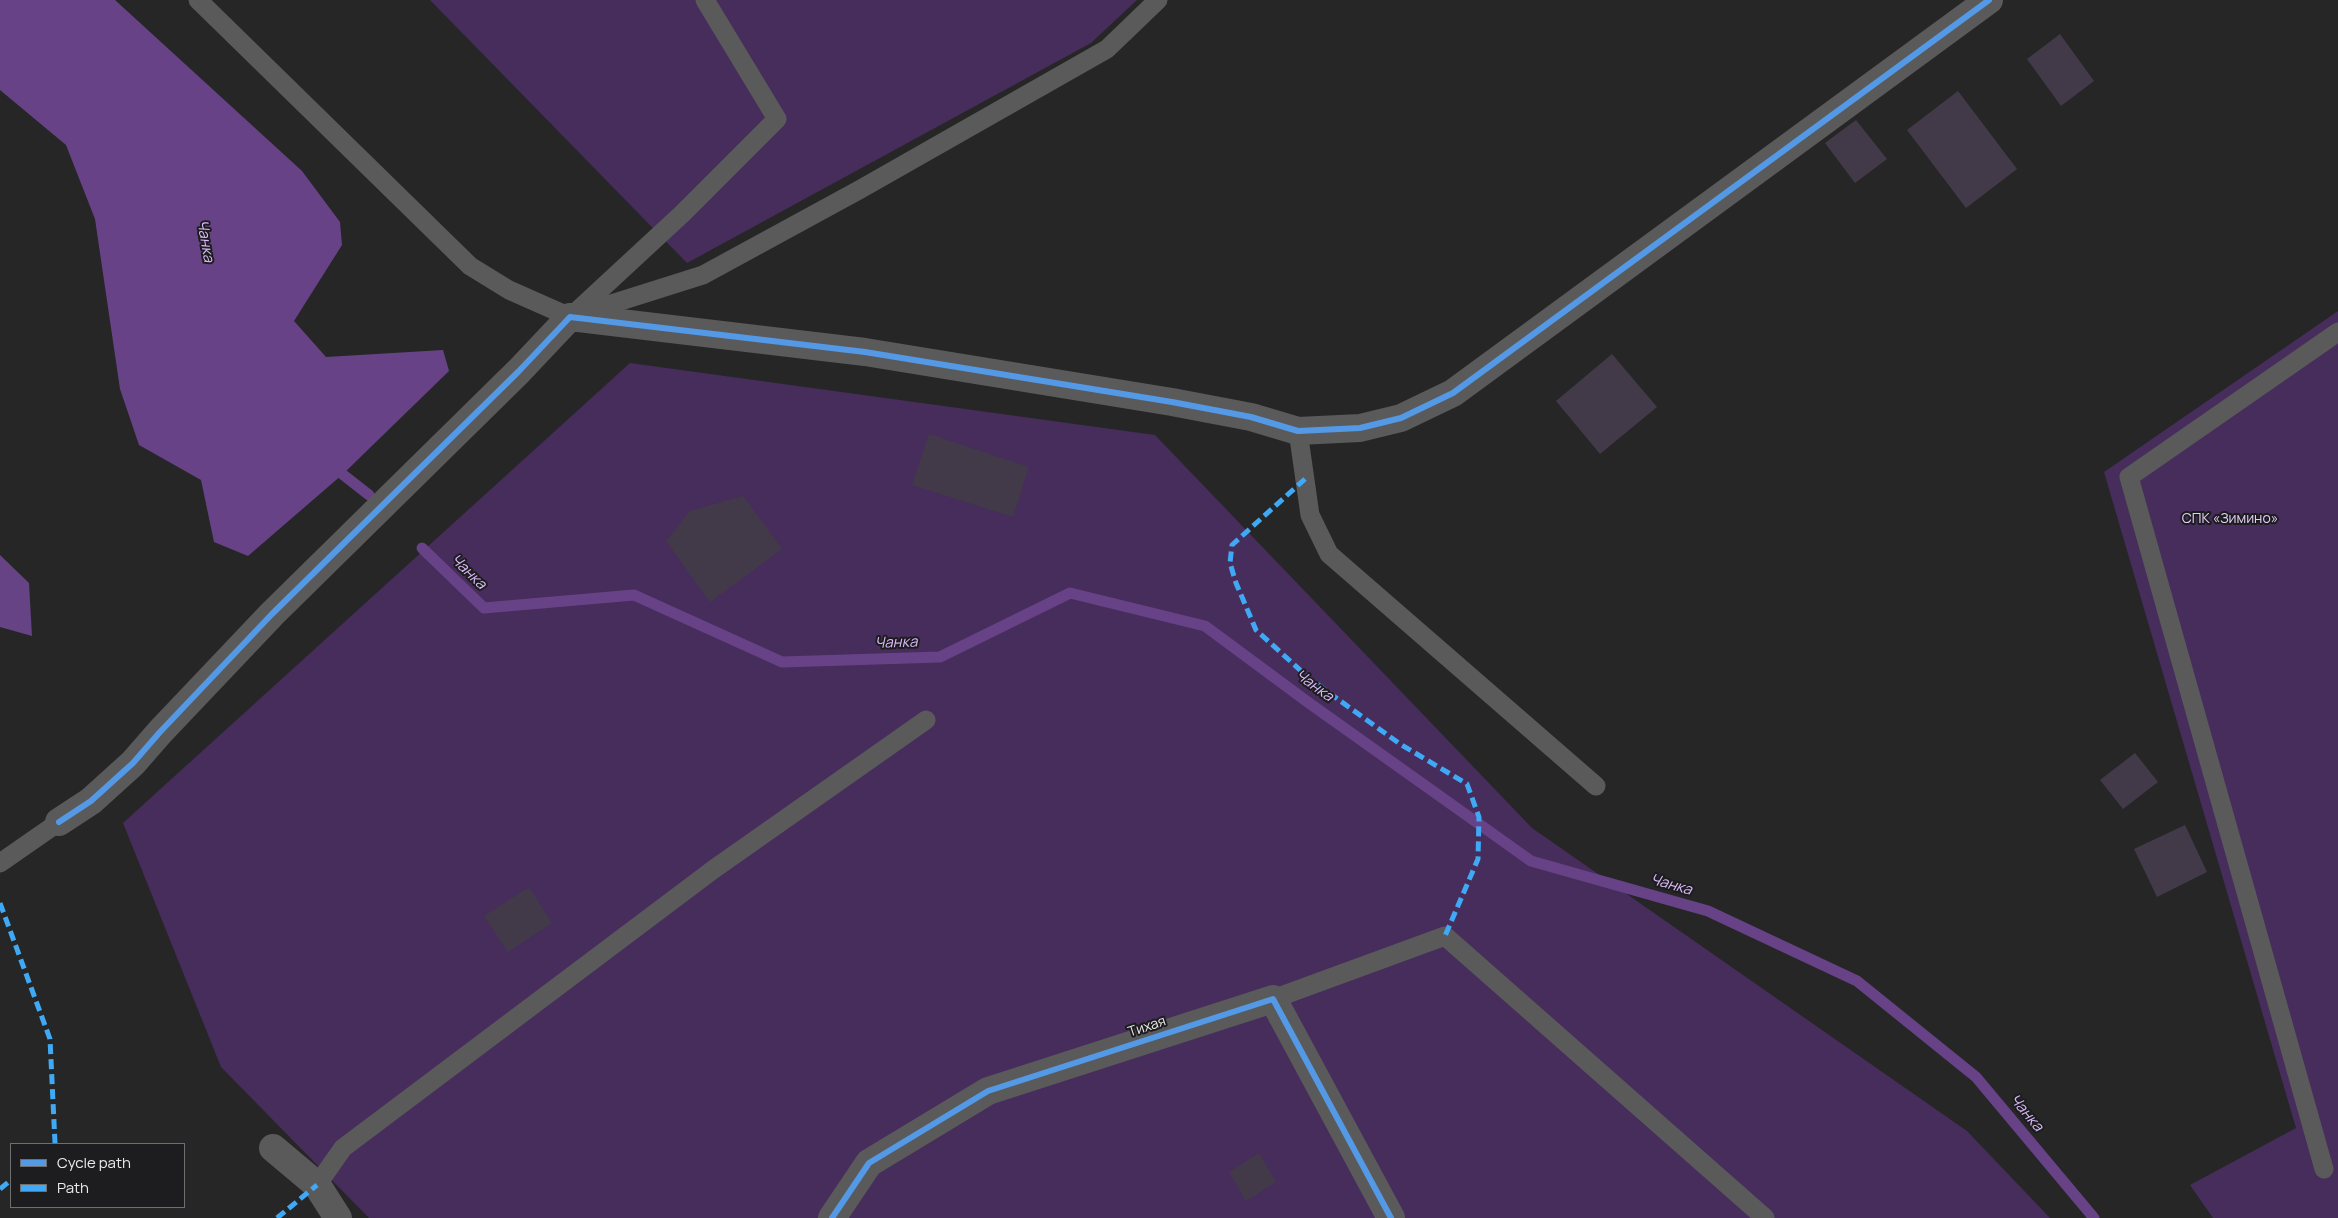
<!DOCTYPE html>
<meta charset="utf-8">
<style>
body{margin:0}
#map{position:relative;width:2338px;height:1218px;overflow:hidden;background:#262627;font-family:Manrope,sans-serif}
canvas{display:block}
.legend{position:absolute;left:10px;top:1143px;width:175px;height:65px;box-sizing:border-box;background:#1d1c1e;border:1px solid #6f6e70;margin:0;padding:6px 9px;list-style:none;font-size:15px;color:#eae9eb}
.legend li{display:flex;align-items:center;gap:10px;height:25px}
.legend b{width:25px;border:1px solid #6f6e70}
</style>
<div id="map">
<canvas width="2338" height="1218"></canvas>
<ul class="legend">
<li><b style="height:6px;background:#5399e6"></b>Cycle path</li>
<li><b style="height:6px;background:#3fa9f5"></b>Path</li>
</ul>
</div>
<script>
const ctx = document.querySelector('canvas').getContext('2d');
ctx.lineJoin = 'round';
function paint(path, color) { ctx.fillStyle = color; ctx.fill(path, 'evenodd'); }
const poly = rows => new Path2D(rows.map(r => 'M' + r).join(''));
function stroke(path, color, width, dash) { ctx.strokeStyle = color; ctx.lineWidth = width; ctx.lineCap = dash ? 'butt' : 'round'; ctx.setLineDash(dash || []); ctx.stroke(path); }
function drawText(font, color, halo, rows, align = 'center') {
  ctx.font = font + ' Manrope,sans-serif'; ctx.lineWidth = 4; ctx.setLineDash([]); ctx.textBaseline = 'middle'; ctx.strokeStyle = halo; ctx.fillStyle = color; for (const [text, x, y, turn = 0] of rows) {
    ctx.save(); ctx.translate(x, y); ctx.rotate((+turn || 0) * Math.PI / 180); ctx.textAlign = isNaN(turn) ? turn : align; if (halo) ctx.strokeText(text, 0, 0); ctx.fillText(text, 0, 0); ctx.restore();
  }
}
const green = poly([
 [430,0,1137,0,1091,43,687,263],
 [2338,311,2338,1218,2213,1218,2190,1185,2296,1128,2104,472],
 [630,363,1155,435,1532,828,1967,1131,2050,1218,369,1218,221,1067,123,823]
]);
const forest = poly([
 [0,555,29,583,32,636,0,627]
]);
const water = poly([
 [0,0,115,0,302,171,340,222,342,245,294,321,326,357,443,350,449,371,343,474,248,556,214,542,201,480,139,445,120,389,95,219,66,145,0,90]
]);
const stream = poly([
 [332,466,369,495],
 [422,548,484,608,634,595,782,662,940,657,1070,593,1205,626,1309,703,1531,861,1708,911,1857,981,1976,1077,2094,1218]
]);
const building = poly([
 [2060,34,2094,81,2061,106,2027,59],
 [1958,91,2017,169,1966,208,1907,130],
 [1856,120,1887,159,1855,183,1825,143],
 [1612,354,1657,407,1600,454,1556,401],
 [929,434,1029,467,1013,517,912,485],
 [743,496,782,549,710,602,666,541,690,511],
 [2135,753,2158,782,2123,809,2100,780],
 [2185,825,2207,872,2157,897,2134,849],
 [529,887,552,923,508,952,484,916],
 [1259,1153,1276,1182,1246,1201,1229,1172]
]);
const lane = poly([
 [198,0,470,266,509,290,570,317,703,275,859,190,1107,49,1158,0],
 [575,313,683,213,777,119,705,0],
 [1298,431,1310,515,1329,554,1596,786],
 [0,863,59,822],
 [1273,999,1445,936,1765,1218],
 [2324,1169,2129,477,2338,332],
 [317,1185,343,1148,714,869,926,720]
]);
const street = poly([
 [59,822,91,801,133,763,160,732,272,614,519,371,570,317,865,352,1172,402,1251,417,1298,431,1360,428,1401,418,1453,393,1989,0],
 [273,1148,317,1185,338,1218],
 [832,1218,869,1163,988,1091,1273,999,1391,1218]
]);
const quiet = poly([
 [1305,479,1232,545,1230,563,1236,583,1256,630,1310,679,1400,744,1467,784,1479,817,1478,859,1445,936],
 [0,903,50,1039,55,1143,53,1144],
 [0,1189,11,1180],
 [277,1218,317,1185]
]);
const cycleway = poly([
 [59,822,91,801,133,763,160,732,272,614,519,371,570,317,865,352,1172,402,1251,417,1298,431,1360,428,1401,418,1453,393,1989,0],
 [832,1218,869,1163,988,1091,1273,999,1391,1218]
]);
const parkNames = [
 ["СПК «Зимино»",2230,519]
];
const streetNames = [
 ["Тихая",1147,1027,-18]
];
const waterNames = [
 ["Чанка",205,241,80],
 ["Чанка",468,572,44],
 ["Чанка",896,643,-2],
 ["Чанка",1314,686,36],
 ["Чанка",1671,885,16],
 ["Чанка",2026,1113,50]
];
paint(green, '#462d5c');
paint(forest, '#664384');
paint(water, '#684287');
stroke(stream, '#684287', 11);
paint(building, '#423a49');
stroke(lane, '#5a5a5b', 19);
stroke(street, '#5a5a5b', 28);
stroke(quiet, '#3fa9f5', 5, [10, 5]);
stroke(cycleway, '#5399e6', 6);
drawText('14px', '#e3cef9', '#1d1c1e', parkNames);
drawText('14px', '#eae9eb', '#1d1c1e', streetNames);
drawText('italic 15px', '#d9b9f8', '#1d1c1e', waterNames);
</script>
